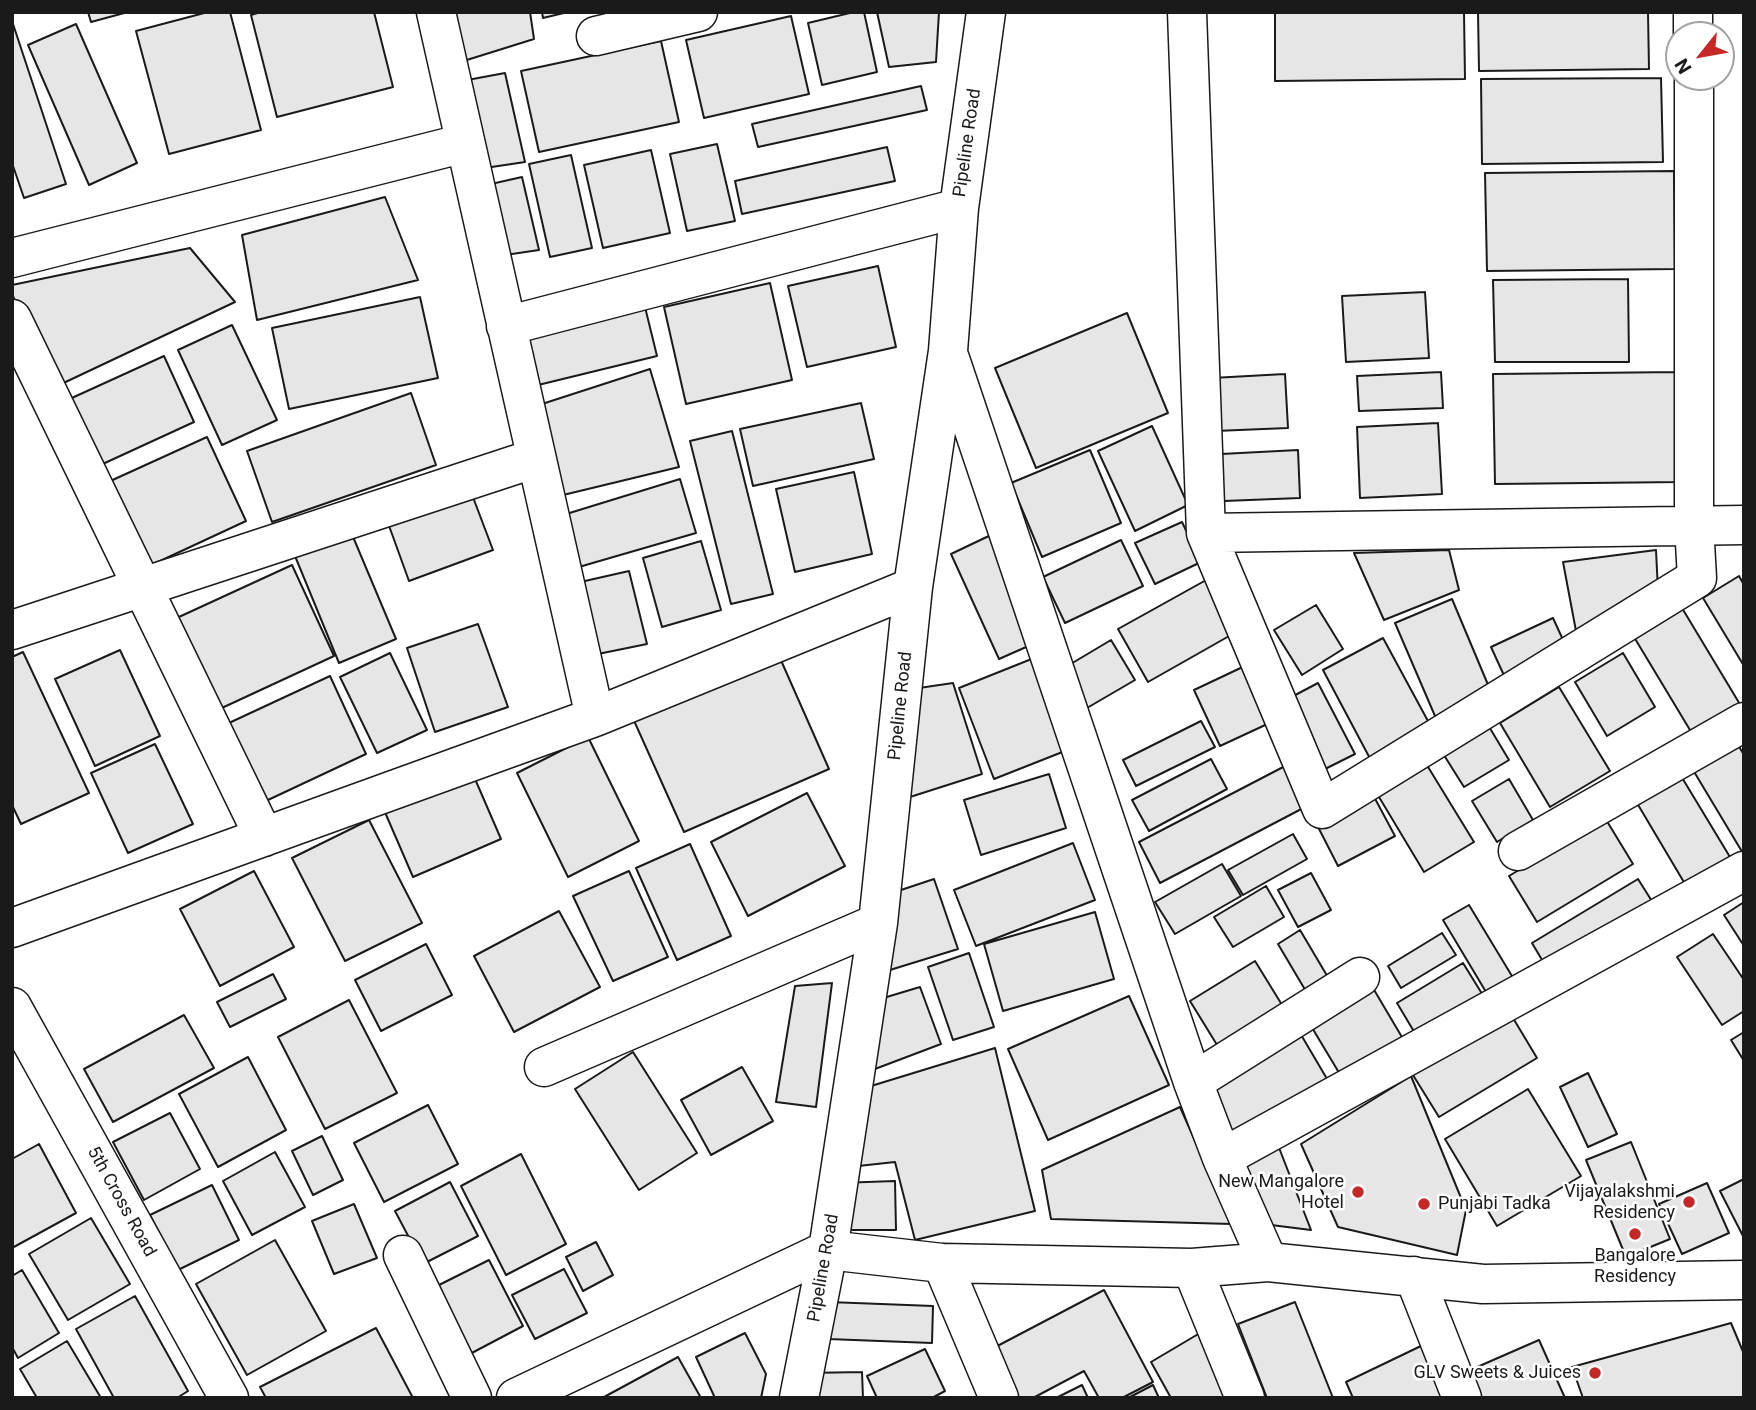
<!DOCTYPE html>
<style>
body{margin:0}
#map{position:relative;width:1756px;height:1410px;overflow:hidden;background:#fff;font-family:Roboto,sans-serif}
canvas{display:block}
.frame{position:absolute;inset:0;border:14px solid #1a1a1a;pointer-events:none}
.north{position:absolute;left:1665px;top:21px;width:70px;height:70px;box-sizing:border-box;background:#fff;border:2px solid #a3a3a3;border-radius:50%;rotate:239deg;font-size:19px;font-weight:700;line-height:28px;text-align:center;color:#1a1a1a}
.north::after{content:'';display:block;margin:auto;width:24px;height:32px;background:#c62828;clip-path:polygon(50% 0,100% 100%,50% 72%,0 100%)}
</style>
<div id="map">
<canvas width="1756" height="1410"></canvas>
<div class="frame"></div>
<div class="north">N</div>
</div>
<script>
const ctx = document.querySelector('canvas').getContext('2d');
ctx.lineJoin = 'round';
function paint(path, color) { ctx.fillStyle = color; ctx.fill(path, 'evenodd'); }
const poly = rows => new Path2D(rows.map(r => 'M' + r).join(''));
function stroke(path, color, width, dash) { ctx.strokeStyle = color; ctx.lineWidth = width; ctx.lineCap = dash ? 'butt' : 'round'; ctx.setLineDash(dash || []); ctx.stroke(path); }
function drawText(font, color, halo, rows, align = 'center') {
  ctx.font = font + ' Roboto,sans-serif'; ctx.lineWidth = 5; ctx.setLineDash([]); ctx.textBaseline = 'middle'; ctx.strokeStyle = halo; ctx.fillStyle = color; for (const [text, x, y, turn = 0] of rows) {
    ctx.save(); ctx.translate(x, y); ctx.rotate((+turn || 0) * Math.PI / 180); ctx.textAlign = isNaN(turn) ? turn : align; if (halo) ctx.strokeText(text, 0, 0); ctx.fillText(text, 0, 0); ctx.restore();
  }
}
const building = poly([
 [88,12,128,12,91,22,88,12],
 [208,12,230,12,261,130,169,154,136,31,208,12],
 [261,12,374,12,393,87,277,117,251,15,261,12],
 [444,12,530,12,534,39,454,64,444,12],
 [542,12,568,12,543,18,542,12],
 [854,12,864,12,877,72,822,85,808,23,854,12],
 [877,12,939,12,936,62,889,67,877,12],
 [1275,12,1464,12,1465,79,1275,81,1275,12],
 [1478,12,1648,12,1649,69,1479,71,1478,12],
 [791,16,809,94,704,118,686,40,791,16],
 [13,24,66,184,24,198,12,163,13,24],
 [76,24,137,163,89,185,28,45,76,24],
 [661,41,679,122,539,152,521,71,661,41],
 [505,73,525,162,485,168,462,81,505,73],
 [1661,78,1663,162,1482,164,1481,79,1661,78],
 [921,86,927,110,758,147,752,124,921,86],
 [717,144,735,221,687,231,670,154,717,144],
 [887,147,895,181,742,214,735,181,887,147],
 [651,150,670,233,603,248,584,165,651,150],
 [571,155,592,248,550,257,529,164,571,155],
 [1674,171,1675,269,1487,271,1485,173,1674,171],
 [522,177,539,250,505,255,491,184,522,177],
 [385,197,418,280,257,320,242,235,385,197],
 [190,248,235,302,55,387,12,294,12,285,190,248],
 [878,266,896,347,807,367,788,286,878,266],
 [1628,279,1629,362,1495,362,1493,280,1628,279],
 [770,283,792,380,686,404,664,307,770,283],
 [1425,292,1429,358,1346,362,1342,296,1425,292],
 [420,297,438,378,289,409,272,328,420,297],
 [645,307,657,356,534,386,527,338,645,307],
 [1127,313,1168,413,1036,468,995,368,1127,313],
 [232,325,277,420,222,445,178,350,232,325],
 [164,356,194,422,94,468,63,402,164,356],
 [650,369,679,467,559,496,542,404,650,369],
 [1441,372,1443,408,1359,411,1357,376,1441,372],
 [1679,372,1681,482,1495,484,1493,374,1679,372],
 [1285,374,1288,428,1215,431,1212,378,1285,374],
 [411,393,436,465,272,522,247,451,411,393],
 [861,403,874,459,753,486,740,429,861,403],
 [1438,423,1442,494,1360,498,1357,427,1438,423],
 [1152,426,1188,505,1135,531,1098,451,1152,426],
 [732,431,773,594,731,604,690,441,732,431],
 [207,437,246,521,145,568,106,483,207,437],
 [1090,450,1121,523,1042,557,1011,483,1090,450],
 [1298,450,1300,498,1224,501,1221,454,1298,450],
 [854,472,872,554,795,572,776,489,854,472],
 [680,479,696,533,572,569,563,515,680,479],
 [471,492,493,550,409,581,388,523,471,492],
 [1182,522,1201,562,1155,584,1135,543,1182,522],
 [351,532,396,639,339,663,295,556,351,532],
 [993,534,1042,640,999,659,951,554,993,534],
 [1121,540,1143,586,1065,623,1043,577,1121,540],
 [701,541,721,610,662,627,643,558,701,541],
 [1449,550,1459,590,1384,620,1354,553,1449,550],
 [1656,550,1658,591,1576,631,1563,562,1656,550],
 [292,565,334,656,211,713,168,622,292,565],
 [629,571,647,644,593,655,576,583,629,571],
 [1739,576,1744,585,1744,666,1703,598,1739,576],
 [1208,579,1238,631,1148,682,1118,629,1208,579],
 [1452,599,1494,699,1438,723,1395,623,1452,599],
 [1316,605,1343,649,1302,675,1274,630,1316,605],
 [1682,608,1741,706,1693,735,1634,637,1682,608],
 [1553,618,1569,653,1507,682,1491,647,1553,618],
 [478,624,508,707,435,732,407,648,478,624],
 [1383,638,1435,734,1374,766,1323,670,1383,638],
 [1111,640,1135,680,1087,708,1064,668,1111,640],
 [776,649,829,769,684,832,631,714,776,649],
 [120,650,160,736,95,766,55,679,120,650],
 [23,652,89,793,21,824,12,805,12,657,23,652],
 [390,653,427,730,377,753,340,677,390,653],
 [1623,653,1655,707,1607,736,1575,682,1623,653],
 [1034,658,1070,749,994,779,959,688,1034,658],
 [1249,664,1276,720,1220,746,1194,690,1249,664],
 [330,676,366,754,253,807,216,729,330,676],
 [953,683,982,774,910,797,919,688,953,683],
 [1318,683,1355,754,1319,772,1282,702,1318,683],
 [1559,687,1610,771,1550,807,1500,723,1559,687],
 [1201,721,1215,747,1136,786,1123,760,1201,721],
 [1488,725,1509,760,1464,787,1442,752,1488,725],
 [588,737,639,841,568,877,517,773,588,737],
 [1734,738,1744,755,1744,855,1690,765,1734,738],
 [155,744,193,824,128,853,91,773,155,744],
 [1211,759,1227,789,1149,831,1132,800,1211,759],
 [1425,762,1474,842,1424,872,1376,792,1425,762],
 [1287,765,1309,805,1160,883,1139,842,1287,765],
 [1678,771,1733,862,1688,889,1634,798,1678,771],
 [472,772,501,839,413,877,384,810,472,772],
 [1049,774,1066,828,981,855,964,800,1049,774],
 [1509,779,1533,820,1497,842,1472,801,1509,779],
 [807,793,845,866,748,916,711,842,807,793],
 [1372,793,1395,836,1338,866,1316,823,1372,793],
 [1605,818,1633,864,1537,922,1509,876,1605,818],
 [369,820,422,923,345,961,292,858,369,820],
 [1293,834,1307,859,1243,895,1228,870,1293,834],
 [1073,843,1095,900,976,946,954,890,1073,843],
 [690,844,731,936,677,960,636,868,690,844],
 [1222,864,1241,896,1175,934,1155,902,1222,864],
 [254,871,294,947,220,986,180,909,254,871],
 [629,871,668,957,613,981,573,896,629,871],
 [1311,873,1331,910,1298,927,1278,890,1311,873],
 [934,879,958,949,877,974,889,894,934,879],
 [1638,879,1655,906,1548,970,1532,943,1638,879],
 [1266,886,1284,917,1233,947,1214,917,1266,886],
 [1744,902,1744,946,1724,915,1744,902],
 [1469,905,1518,986,1492,1002,1443,920,1469,905],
 [559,911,600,987,514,1032,474,956,559,911],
 [1095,912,1114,979,1003,1011,984,944,1095,912],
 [1300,930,1329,979,1307,993,1278,944,1300,930],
 [1442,933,1456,955,1401,988,1388,966,1442,933],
 [1713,934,1744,980,1744,1011,1722,1025,1677,957,1713,934],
 [426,944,452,995,381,1031,355,980,426,944],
 [969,953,994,1027,953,1040,928,967,969,953],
 [1255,961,1287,1013,1222,1053,1190,1001,1255,961],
 [1463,963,1489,1005,1422,1045,1397,1003,1463,963],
 [273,974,286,999,230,1027,217,1002,273,974],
 [832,983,816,1107,776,1102,795,986,832,983],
 [1370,983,1409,1049,1347,1086,1308,1021,1370,983],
 [920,987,941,1044,867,1072,870,1002,920,987],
 [1129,996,1169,1085,1048,1140,1008,1049,1129,996],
 [349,1000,397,1093,325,1129,278,1037,349,1000],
 [1507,1008,1537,1058,1439,1117,1408,1067,1507,1008],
 [184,1015,214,1068,113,1122,84,1069,184,1015],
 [1744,1032,1744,1061,1731,1040,1744,1032],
 [1300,1033,1330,1084,1234,1142,1204,1091,1300,1033],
 [995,1048,1035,1211,915,1240,895,1162,849,1167,858,1090,995,1048],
 [633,1052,697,1153,639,1190,575,1089,633,1052],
 [248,1057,286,1130,218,1167,179,1094,248,1057],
 [742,1067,773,1121,711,1155,681,1100,742,1067],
 [1588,1073,1617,1134,1588,1147,1560,1087,1588,1073],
 [1411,1076,1466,1210,1457,1255,1338,1227,1301,1144,1411,1076],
 [1528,1089,1581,1176,1497,1226,1445,1139,1528,1089],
 [428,1105,458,1164,384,1202,354,1143,428,1105],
 [1180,1107,1232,1224,1051,1219,1042,1170,1180,1107],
 [170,1113,200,1169,144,1200,113,1142,170,1113],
 [322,1136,343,1180,313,1195,292,1151,322,1136],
 [1276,1140,1311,1230,1263,1224,1237,1155,1276,1140],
 [1631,1142,1670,1239,1626,1257,1586,1160,1631,1142],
 [39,1144,76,1213,12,1248,12,1159,39,1144],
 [275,1152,305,1207,252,1235,223,1181,275,1152],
 [521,1154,566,1244,506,1275,461,1186,521,1154],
 [1744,1179,1744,1238,1720,1191,1744,1179],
 [895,1181,896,1230,840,1230,839,1183,895,1181],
 [450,1182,478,1236,423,1264,395,1211,450,1182],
 [1707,1183,1729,1233,1682,1254,1659,1204,1707,1183],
 [212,1185,239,1240,178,1270,150,1215,212,1185],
 [354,1204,377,1258,334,1274,312,1221,354,1204],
 [91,1218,130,1284,68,1320,29,1254,91,1218],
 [275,1240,326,1331,247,1375,196,1284,275,1240],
 [596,1242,613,1275,583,1291,566,1257,596,1242],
 [489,1260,523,1326,468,1355,433,1288,489,1260],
 [564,1269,587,1313,535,1339,512,1295,564,1269],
 [22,1270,59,1333,18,1358,12,1347,12,1276,22,1270],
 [1104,1290,1153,1382,1122,1398,1099,1398,1084,1371,1033,1398,1008,1398,984,1353,1104,1290],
 [135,1296,188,1391,177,1398,114,1398,76,1329,135,1296],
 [829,1302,933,1306,932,1343,828,1339,829,1302],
 [1295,1302,1333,1398,1267,1398,1238,1324,1295,1302],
 [1731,1323,1744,1354,1744,1398,1583,1398,1572,1367,1731,1323],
 [376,1328,413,1398,266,1398,260,1387,376,1328],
 [745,1333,766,1374,761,1398,715,1398,696,1357,745,1333],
 [1200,1333,1231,1398,1171,1398,1151,1362,1200,1333],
 [1539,1340,1565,1398,1480,1398,1468,1371,1539,1340],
 [67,1341,101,1398,37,1398,20,1369,67,1341],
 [1423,1345,1448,1398,1353,1398,1346,1382,1423,1345],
 [925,1349,945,1391,932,1398,877,1398,867,1376,925,1349],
 [678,1357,701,1398,604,1398,604,1397,678,1357],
 [862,1372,863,1398,807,1398,807,1373,862,1372],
 [1082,1385,1088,1398,1056,1398,1082,1385],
 [1153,1385,1159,1398,1131,1398,1130,1397,1153,1385]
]);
const minor = poly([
 [436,12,595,717],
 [1187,12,1206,533,1322,809,1697,578,1694,525,1694,77],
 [1693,12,1693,35],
 [596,36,698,12],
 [12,258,465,143],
 [12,319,264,837],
 [506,326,959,208],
 [950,359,1193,1082,1222,1158,1268,1262],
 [1206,533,1744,525],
 [12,630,536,458],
 [1518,851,1744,722],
 [12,928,595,717,913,587],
 [12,1007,229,1398],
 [544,1067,878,923],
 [1193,1082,1360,977],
 [1222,1158,1744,871],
 [403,1255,472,1398],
 [942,1263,999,1398],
 [1192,1268,1245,1398],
 [1414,1276,1462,1398],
 [516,1398,828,1250,942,1263,1192,1268,1268,1262,1483,1284,1744,1280],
 [799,1398,828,1250,878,923,913,587,948,351,959,208,986,12]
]);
const markers = [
 [1358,1192,7,"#c62828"],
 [1689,1202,7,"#c62828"],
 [1424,1204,7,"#c62828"],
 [1635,1234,7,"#c62828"],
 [1595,1373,7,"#c62828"]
];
const streetNames = [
 ["Pipeline Road",968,143,-82],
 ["Pipeline Road",901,706,-84],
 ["5th Cross Road",121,1202,61],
 ["Pipeline Road",824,1268,-80]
];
const poiNames = [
 ["New Mangalore",1344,1182],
 ["Hotel",1344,1203],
 ["Vijayalakshmi",1675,1192],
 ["Residency",1675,1213],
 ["Punjabi Tadka",1438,1204,"left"],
 ["Bangalore",1635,1256,"center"],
 ["Residency",1635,1277,"center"],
 ["GLV Sweets & Juices",1581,1373]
];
paint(building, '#e6e6e6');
stroke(building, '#1a1a1a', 2);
stroke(minor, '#1a1a1a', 41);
stroke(minor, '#fff', 38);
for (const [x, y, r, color] of markers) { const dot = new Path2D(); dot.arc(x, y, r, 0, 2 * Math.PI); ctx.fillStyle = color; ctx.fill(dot); stroke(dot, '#fff', 2.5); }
drawText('18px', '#1a1a1a', '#fff', streetNames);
drawText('18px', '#1a1a1a', '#fff', poiNames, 'right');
</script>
